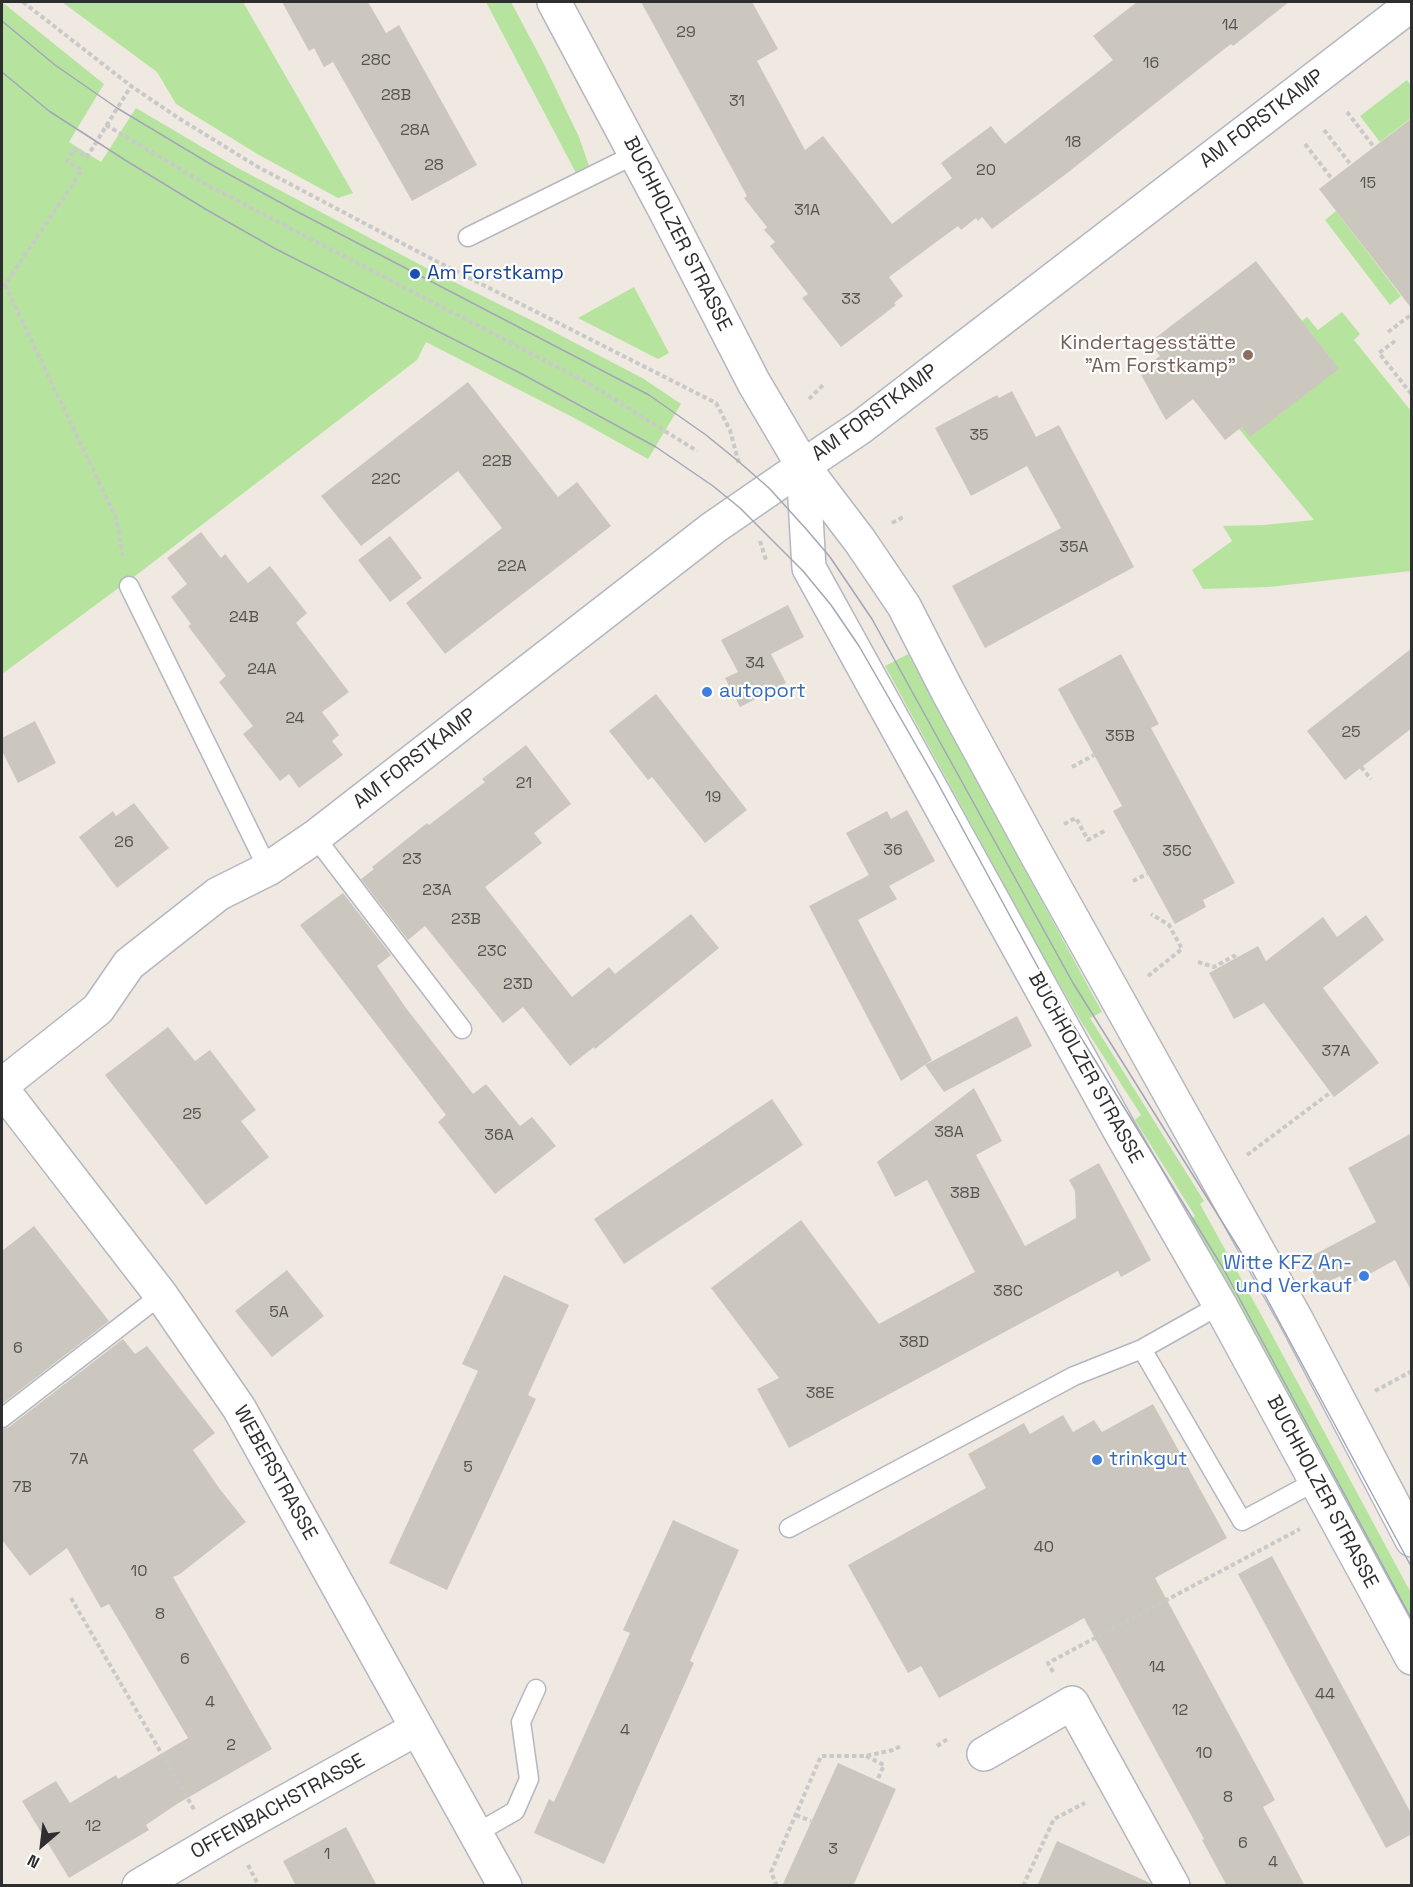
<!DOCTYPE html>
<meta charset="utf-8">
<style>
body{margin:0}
#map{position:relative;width:1413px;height:1887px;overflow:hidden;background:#efe9e1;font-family:"Space Grotesk",sans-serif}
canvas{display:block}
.frame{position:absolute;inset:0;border:3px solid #2e2e2e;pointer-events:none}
.north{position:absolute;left:12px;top:1815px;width:60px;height:60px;-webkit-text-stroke:4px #fff;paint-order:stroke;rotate:208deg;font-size:16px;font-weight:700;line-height:24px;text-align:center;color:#2e2e2e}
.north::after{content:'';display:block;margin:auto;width:21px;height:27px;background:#2e2e2e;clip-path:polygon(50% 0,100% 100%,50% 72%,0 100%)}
</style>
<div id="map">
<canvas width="1413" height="1887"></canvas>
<div class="frame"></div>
<div class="north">N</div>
</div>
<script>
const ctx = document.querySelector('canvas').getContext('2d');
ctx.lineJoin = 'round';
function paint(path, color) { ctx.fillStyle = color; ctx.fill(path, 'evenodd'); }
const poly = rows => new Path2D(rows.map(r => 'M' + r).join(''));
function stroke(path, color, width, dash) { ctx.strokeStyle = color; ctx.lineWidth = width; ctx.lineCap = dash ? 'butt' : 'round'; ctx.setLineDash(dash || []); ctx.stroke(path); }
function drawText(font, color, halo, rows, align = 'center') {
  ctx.font = font + ' "Space Grotesk",sans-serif'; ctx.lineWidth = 4.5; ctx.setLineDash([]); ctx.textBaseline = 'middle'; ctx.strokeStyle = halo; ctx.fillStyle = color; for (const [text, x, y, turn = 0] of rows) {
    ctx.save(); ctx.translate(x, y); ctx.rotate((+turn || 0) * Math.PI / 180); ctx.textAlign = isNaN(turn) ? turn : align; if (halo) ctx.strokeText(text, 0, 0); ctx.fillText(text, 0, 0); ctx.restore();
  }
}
const green = poly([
 [2,2,104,84,69,142,101,162,136,108,236,167,432,271,537,323,644,379,681,404,648,459,580,421,426,342,417,360,143,570,2,674],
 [62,2,243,2,353,193,338,198,259,155,176,104,157,72],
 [486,2,511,2,543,62,579,137,589,166,576,173],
 [1407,80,1411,86,1411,118,1380,142,1360,116],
 [1336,211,1401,296,1390,305,1325,220],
 [634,287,669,353,658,359,578,318],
 [1342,312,1360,334,1354,340,1411,411,1411,571,1269,587,1203,589,1192,570,1232,541,1223,526,1264,525,1314,520,1239,429,1331,359,1302,321,1307,317,1318,330],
 [908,654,1102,1012,1090,1018,1204,1201,1200,1204,1264,1320,1411,1593,1411,1642,1189,1220,1195,1216,1135,1120,1141,1115,1082,1023,1037,945,885,666]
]);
const building = poly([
 [282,2,368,2,386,33,399,25,477,165,412,201,333,62,324,67,314,48,309,51],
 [641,2,752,2,778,49,757,61,805,150,823,136,892,224,952,178,941,163,991,126,1005,144,1113,60,1093,36,1137,2,1289,2,1233,46,1231,44,1223,50,1066,174,992,229,982,217,978,221,976,218,961,230,958,226,889,277,903,296,894,303,896,305,841,347,802,298,808,294,770,246,775,242,764,230,767,227,744,198,747,196],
 [1412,118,1412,309,1319,189],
 [1256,261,1339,369,1250,437,1242,427,1225,440,1193,399,1166,420,1139,371,1160,356,1150,342],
 [468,382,558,497,577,482,611,526,445,654,406,603,502,528,458,471,361,546,321,496],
 [1012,391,1036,437,1059,425,1134,567,985,648,952,586,1061,528,1027,466,971,496,935,428,997,395,999,398],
 [201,532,221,558,225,554,248,583,270,566,307,613,296,623,349,692,322,712,339,735,332,741,343,755,299,788,289,774,280,781,243,734,253,726,219,682,226,676,188,626,191,624,171,597,187,584,167,558],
 [390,536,422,578,390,602,358,560],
 [788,605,804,637,771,654,786,683,740,707,725,678,738,672,721,640],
 [1412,648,1412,728,1345,780,1307,731],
 [1121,654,1159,724,1151,728,1235,883,1203,900,1206,907,1175,924,1113,811,1122,806,1058,689],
 [656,694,747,810,705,843,652,777,648,780,609,731],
 [35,721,56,763,18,783,2,751,2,738],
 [526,745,571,804,534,833,542,843,485,887,572,997,609,967,615,974,691,914,719,948,595,1049,594,1047,570,1066,523,1007,503,1023,425,926,408,940,361,879,374,869,372,867,427,823,429,825,485,782,482,779],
 [134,803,169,848,117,888,79,837,113,811,116,816],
 [907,810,935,861,889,886,897,899,858,920,932,1060,901,1081,809,906,869,875,846,833,887,811,891,819],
 [343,893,391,955,377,966,406,1008,473,1094,486,1084,520,1126,532,1117,556,1146,495,1194,438,1122,446,1115,300,925],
 [1366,915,1384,940,1323,988,1379,1063,1334,1097,1264,1003,1234,1019,1209,973,1258,946,1266,961,1323,917,1337,937],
 [1017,1016,1032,1046,944,1092,925,1065],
 [168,1027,195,1061,210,1050,256,1110,241,1121,269,1157,206,1205,105,1075],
 [974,1088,1002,1141,976,1155,1025,1246,1076,1218,1075,1191,1069,1180,1099,1163,1151,1260,1121,1277,1118,1271,789,1448,757,1389,779,1378,711,1288,801,1220,879,1324,975,1272,927,1180,895,1197,877,1162],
 [772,1099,803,1145,624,1264,594,1219],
 [1412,1133,1412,1292,1395,1260,1346,1287,1340,1276,1320,1286,1306,1259,1376,1222,1348,1168],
 [34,1226,109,1321,2,1404,2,1251],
 [287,1270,324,1316,272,1357,235,1311],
 [504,1275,569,1305,528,1395,536,1399,447,1590,389,1563,478,1371,462,1364],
 [123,1339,135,1354,147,1346,215,1433,193,1450,219,1488,246,1522,180,1574,173,1577,272,1749,177,1804,146,1825,149,1830,69,1878,22,1801,56,1781,70,1803,116,1775,118,1779,188,1738,109,1604,101,1608,67,1548,30,1576,2,1540,2,1429,9,1427],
 [1153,1404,1227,1538,1155,1578,1275,1800,1263,1807,1305,1886,1227,1886,1202,1840,1204,1839,1084,1618,939,1698,921,1666,908,1673,848,1565,986,1488,968,1454,1024,1423,1030,1434,1063,1415,1073,1432,1094,1420,1102,1432],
 [673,1520,739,1550,690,1661,694,1663,604,1864,534,1833,549,1799,554,1802,630,1633,623,1630],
 [1272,1556,1412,1815,1412,1834,1386,1848,1238,1574],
 [838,1763,896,1789,853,1886,782,1886],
 [346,1827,377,1886,296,1886,283,1861],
 [1057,1841,1150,1883,1151,1886,1037,1886]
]);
const path = poly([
 [23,2,131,86,180,119,258,167,428,257,716,403,730,430,739,464],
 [1347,112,1374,147],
 [106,125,209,186,588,383,697,451],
 [1324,130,1351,165],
 [1305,144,1332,179],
 [5,285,116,518,123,556],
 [2,286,5,285,82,170,67,161,74,149,87,157,131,86],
 [1388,332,1412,314],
 [1395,341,1379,353,1412,395],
 [809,399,823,385],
 [892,523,903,517],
 [760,541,766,560],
 [1072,767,1094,755],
 [1361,767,1371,779],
 [1064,824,1076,818,1088,840,1106,830],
 [1133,881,1147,874],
 [1198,962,1214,967,1234,956,1235,958],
 [1148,976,1182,949,1169,925,1151,914],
 [1247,1155,1331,1092],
 [1375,1391,1412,1371],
 [71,1598,195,1811],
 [1053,1672,1048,1663,1300,1529],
 [937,1746,949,1738],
 [866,1756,884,1765,877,1781],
 [796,1815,811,1821],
 [248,1865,259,1886],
 [777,1886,771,1872,821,1756,866,1756,893,1750,901,1746],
 [1023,1886,1054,1819,1085,1803]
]);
const service = poly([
 [468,237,636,154],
 [129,586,268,869],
 [315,837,462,1029],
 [1220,1305,1142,1349,1242,1521,1316,1481],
 [2,1418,161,1295],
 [789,1528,1074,1376,1142,1349],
 [475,1834,515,1811,529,1779,521,1722,536,1689]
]);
const minor = poly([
 [2,1085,98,1009,129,964,218,894,268,869,315,837,713,528,803,466],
 [2,1089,161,1295,239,1408,505,1886],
 [984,1754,1072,1703,1173,1886],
 [139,1886,229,1833,416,1729]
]);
const tertiary = poly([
 [803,466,861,427,1412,4]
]);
const secondary = poly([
 [554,2,665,210,754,383,803,466,860,541,904,606,948,692,1034,850,1296,1319,1412,1540],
 [803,466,809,568,1120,1131,1220,1305,1412,1658]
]);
const tram = poly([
 [2,21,55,65,117,108,212,165,294,210,649,395,706,435,738,461,769,488,807,530,830,557,872,619,1073,983,1246,1260,1412,1568],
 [2,72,49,111,125,160,207,210,274,248,522,374,656,447,713,486,740,508,803,571,831,605,859,646,935,778,1040,971,1223,1268,1412,1620]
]);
const markers = [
 [415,274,6,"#1a4fb4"],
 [1248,355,6,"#8d6e63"],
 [707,692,6,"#3f7fe0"],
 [1364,1276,6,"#3f7fe0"],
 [1097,1460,6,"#3f7fe0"]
];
const numberNames = [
 ["14",1230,26],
 ["29",686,33],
 ["28C",376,61],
 ["16",1151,64],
 ["28B",396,96],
 ["31",737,102],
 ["28A",415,131],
 ["18",1073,143],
 ["28",434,166],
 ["20",986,171],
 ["15",1368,184],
 ["31A",807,211],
 ["33",851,300],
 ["35",979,436],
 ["22B",497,462],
 ["22C",386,480],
 ["35A",1074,548],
 ["22A",512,567],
 ["24B",244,618],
 ["34",755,664],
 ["24A",262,670],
 ["24",295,719],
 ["25",1351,733],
 ["35B",1120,737],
 ["21",524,784],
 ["19",713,798],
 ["26",124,843],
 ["36",893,851],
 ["35C",1177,852],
 ["23",412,860],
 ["23A",437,891],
 ["23B",466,920],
 ["23C",492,952],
 ["23D",518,985],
 ["37A",1336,1052],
 ["25",192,1115],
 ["38A",949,1133],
 ["36A",499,1136],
 ["38B",965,1194],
 ["38C",1008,1292],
 ["5A",279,1313],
 ["38D",914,1343],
 ["6",18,1349],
 ["38E",820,1394],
 ["7A",79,1460],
 ["5",468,1468],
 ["7B",22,1488],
 ["40",1044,1548],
 ["10",139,1572],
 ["8",160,1615],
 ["6",185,1660],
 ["14",1157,1668],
 ["44",1325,1695],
 ["4",210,1703],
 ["12",1180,1711],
 ["4",625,1731],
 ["2",231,1746],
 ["10",1204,1754],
 ["8",1228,1798],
 ["12",93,1827],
 ["6",1243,1844],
 ["3",833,1850],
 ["1",327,1855],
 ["4",1273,1863]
];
const streetNames = [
 ["AM FORSTKAMP",1262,119,-37],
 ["BUCHHOLZER STRASSE",677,234,63],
 ["AM FORSTKAMP",875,413,-36],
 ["AM FORSTKAMP",415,759,-38],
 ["BUCHHOLZER STRASSE",1085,1068,61],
 ["WEBERSTRASSE",275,1473,61],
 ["BUCHHOLZER STRASSE",1322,1492,62],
 ["OFFENBACHSTRASSE",278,1807,-29]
];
const transitNames = [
 ["Am Forstkamp",427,274]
];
const educationNames = [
 ["Kindertagesstätte",1236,344],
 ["\"Am Forstkamp\"",1236,367]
];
const shopNames = [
 ["autoport",719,692],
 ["Witte KFZ An-",1352,1264,"right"],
 ["und Verkauf",1352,1287,"right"],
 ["trinkgut",1109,1460]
];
paint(green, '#b6e49e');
paint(building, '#cbc7bf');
stroke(service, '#b4b7c1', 21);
stroke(minor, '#b4b7c1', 36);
stroke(tertiary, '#b4b7c1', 36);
stroke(secondary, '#b4b7c1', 36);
stroke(path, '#c9c9c9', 4, [4.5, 3]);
stroke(service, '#fff', 18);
stroke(minor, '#fff', 33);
stroke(tertiary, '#fff', 33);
stroke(secondary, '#fff', 33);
stroke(tram, '#a3a6b8', 1.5);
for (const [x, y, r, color] of markers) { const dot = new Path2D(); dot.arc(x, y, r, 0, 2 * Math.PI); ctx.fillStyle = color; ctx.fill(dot); stroke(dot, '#fff', 2); }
drawText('16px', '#555452', null, numberNames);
drawText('20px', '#2e2e2e', '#fff', streetNames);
drawText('20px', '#164399', '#fff', transitNames, 'left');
drawText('20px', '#785e54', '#fff', educationNames, 'right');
drawText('20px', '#366cbe', '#fff', shopNames, 'left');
</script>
